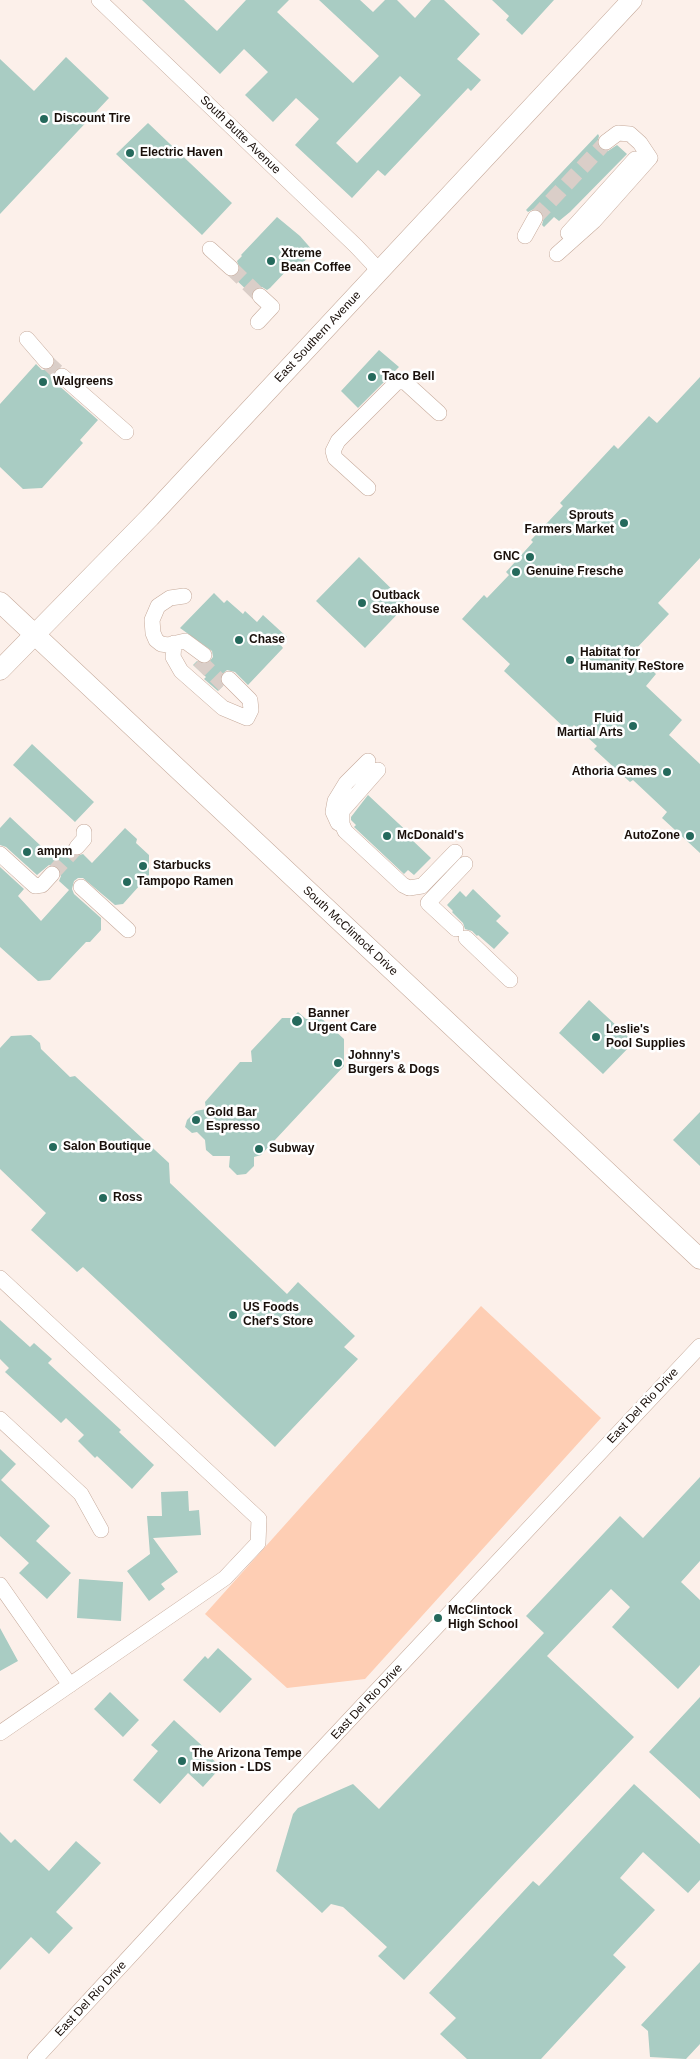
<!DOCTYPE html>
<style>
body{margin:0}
canvas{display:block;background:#fcf0ea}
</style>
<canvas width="700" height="2059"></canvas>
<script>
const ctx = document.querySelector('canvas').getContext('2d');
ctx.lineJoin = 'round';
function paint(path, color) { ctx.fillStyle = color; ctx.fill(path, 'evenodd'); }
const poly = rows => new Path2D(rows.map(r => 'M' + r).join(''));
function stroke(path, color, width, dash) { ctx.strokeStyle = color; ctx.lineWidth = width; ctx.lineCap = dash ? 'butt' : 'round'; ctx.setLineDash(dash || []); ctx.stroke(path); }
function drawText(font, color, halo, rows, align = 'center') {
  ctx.font = font + ' Arial,sans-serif'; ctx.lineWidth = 5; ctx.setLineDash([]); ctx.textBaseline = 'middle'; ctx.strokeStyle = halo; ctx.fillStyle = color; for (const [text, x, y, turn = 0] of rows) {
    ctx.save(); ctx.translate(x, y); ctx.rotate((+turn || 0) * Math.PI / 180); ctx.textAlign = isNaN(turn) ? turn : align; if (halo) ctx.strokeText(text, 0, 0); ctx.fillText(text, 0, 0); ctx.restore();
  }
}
const green = poly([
 [481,1306,601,1418,365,1679,287,1688,205,1614]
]);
const building = poly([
 [142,0,184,0,217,31,246,0,289,0,277,12,353,83,379,56,319,0,360,0,373,12,385,0,397,0,415,18,431,0,444,0,480,34,457,59,481,80,471,91,468,88,385,176,378,170,352,198,295,145,319,119,296,98,273,122,245,95,268,72,244,49,220,74],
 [400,76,421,95,357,163,336,143],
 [492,0,554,0,522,35,506,20,509,16],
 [66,57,109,98,0,214,0,59,34,91],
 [148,123,232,203,202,235,116,154],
 [598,134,599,136,597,144,602,150,608,151,617,145,627,154,570,212,559,221,554,217,544,227,542,225,544,217,540,210,534,209,528,212,526,210],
 [277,217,300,236,314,252,292,273,288,269,270,288,267,290,262,287,257,287,251,294,233,277,238,275,240,270,237,261,242,256,241,255],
 [379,350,399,367,358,408,341,391],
 [55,361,61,367,55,370,53,374,56,383,98,420,80,440,83,443,42,488,23,489,0,467,0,404,36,364,42,370,47,370,52,368],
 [700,377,700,558,658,603,669,614,633,652,656,674,646,686,682,720,669,735,700,764,700,853,662,818,667,812,633,780,630,782,594,749,597,746,574,725,568,731,504,671,510,664,462,619,484,595,487,598,509,575,506,572,533,542,531,540,563,506,560,503,614,445,618,449,649,416,657,423],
 [359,557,407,604,365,648,316,601],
 [214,593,224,603,227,600,243,614,245,611,257,622,263,615,287,637,280,644,283,648,248,685,235,672,227,670,220,676,220,681,223,686,218,691,204,679,206,677,193,665,197,661,202,664,208,663,213,657,212,651,180,628],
 [32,744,94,802,75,822,13,765],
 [368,795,413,837,411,839,431,858,414,875,408,870,404,874,354,827,356,825,351,820,351,817],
 [10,817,56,860,68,847,71,854,76,856,83,854,92,863,125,828,137,839,136,843,149,855,149,875,123,904,115,905,83,878,78,878,74,881,72,889,74,894,101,918,101,930,90,942,86,942,50,980,38,981,0,947,0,867,24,889,18,896,41,921,69,890,59,881,61,876,58,867,49,865,37,875,6,847,0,845,0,828],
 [473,889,501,916,496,921,509,933,494,949,478,935,477,936,472,931,465,929,463,923,452,912,453,911,447,905,460,891,466,897],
 [589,1000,634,1042,603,1074,559,1033],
 [298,1012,306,1019,321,1018,344,1039,344,1066,261,1155,254,1157,254,1166,246,1174,237,1175,229,1167,230,1156,213,1156,206,1150,205,1140,197,1132,192,1133,185,1127,187,1120,196,1111,206,1109,205,1102,240,1062,252,1062,251,1051,282,1018,292,1018],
 [31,1035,40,1043,41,1049,70,1077,75,1076,169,1163,170,1183,287,1294,298,1282,355,1336,344,1347,358,1359,275,1447,83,1267,77,1272,31,1230,46,1213,0,1169,0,1048,11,1036],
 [700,1112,700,1166,673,1140],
 [0,1320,30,1347,34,1343,52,1359,48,1363,121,1430,119,1432,154,1465,132,1489,97,1456,95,1458,78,1441,84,1435,66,1418,61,1423,5,1372,9,1368,0,1359],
 [0,1449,16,1464,1,1480,50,1526,36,1541,71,1573,47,1599,19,1573,29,1563,0,1536],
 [700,1477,700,1561,681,1582,700,1600,700,1665,678,1689,612,1627,630,1607,611,1589,547,1656,634,1737,404,1980,378,1956,387,1947,343,1907,331,1904,322,1913,276,1871,293,1814,298,1808,353,1784,379,1809,544,1633,526,1616,620,1516,643,1538],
 [188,1491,189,1511,199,1510,201,1535,153,1538,178,1572,161,1584,165,1589,149,1601,127,1571,150,1554,147,1516,162,1516,161,1492],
 [79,1579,123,1582,121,1621,77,1618],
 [0,1628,18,1661,0,1671],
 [218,1648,252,1679,220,1713,183,1680,205,1656,208,1659],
 [110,1692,139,1720,123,1737,94,1709],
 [700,1697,700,1799,649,1752],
 [174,1720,209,1752,207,1754,221,1767,203,1787,188,1773,160,1804,133,1780,158,1751,151,1745],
 [634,1784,700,1844,700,1880,688,1893,643,1852,620,1878,655,1910,613,1955,626,1967,541,2059,467,2059,440,2034,456,2018,429,1993,533,1881,539,1886],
 [0,1832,11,1843,15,1839,49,1871,76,1841,101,1863,56,1912,73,1928,57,1945,49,1954,31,1937,0,1970],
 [700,1962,700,2044,686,2059,650,2057,648,2031,641,2025]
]);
const minorTunnel = poly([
 [535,218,606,142],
 [231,268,260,296],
 [46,361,62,376],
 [199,660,224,685],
 [52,874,77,847]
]);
const minor = poly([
 [99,0,356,246,373,264,378,273],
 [568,233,635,159],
 [525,236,535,218],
 [210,249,231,268],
 [557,254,594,221,650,158,640,143,630,134,618,133,606,142],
 [258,322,272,307,260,296],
 [27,339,46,361],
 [62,376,126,432],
 [368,488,335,458,333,451,338,441,397,382,405,382,439,413],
 [184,596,170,598,158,606,152,620,153,633,156,640,161,644,168,645,185,641,204,655],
 [174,643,173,657,181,671,223,708,247,718],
 [229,679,250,700,251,710,247,718],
 [378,770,342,811,342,824,345,831,403,885,409,888,422,886,455,852],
 [338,823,333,812,335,801,346,783,368,761],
 [77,847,84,839,84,832],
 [0,854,35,886,42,885,52,874],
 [81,887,128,930],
 [456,929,428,903,465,864],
 [466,938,510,980],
 [0,1278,259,1519,258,1543,225,1578,0,1733],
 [0,1419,81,1494,101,1530],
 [0,1585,70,1685],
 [35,2059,276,1798,700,1346]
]);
const major = poly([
 [0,602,700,1259],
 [0,670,150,517,632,0]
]);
const markers = [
 [44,119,5,"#25695c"],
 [130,153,5,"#25695c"],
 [271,261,5,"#25695c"],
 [372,377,5,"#25695c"],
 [43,382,5,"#25695c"],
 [624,523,5,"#25695c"],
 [530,557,5,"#25695c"],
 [516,572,5,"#25695c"],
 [362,603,5,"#25695c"],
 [239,640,5,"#25695c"],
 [570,660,5,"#25695c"],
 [633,726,5,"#25695c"],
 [667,772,5,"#25695c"],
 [387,836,5,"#25695c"],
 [690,836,5,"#25695c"],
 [27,852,5,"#25695c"],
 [143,866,5,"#25695c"],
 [127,882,5,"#25695c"],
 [297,1021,6,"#25695c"],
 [596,1037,5,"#25695c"],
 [338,1063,5,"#25695c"],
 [196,1120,5,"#25695c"],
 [53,1147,5,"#25695c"],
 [259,1149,5,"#25695c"],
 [103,1198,5,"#25695c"],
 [233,1315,5,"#25695c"],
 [438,1618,5,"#25695c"],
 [182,1761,5,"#25695c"]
];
const poiNames = [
 ["Discount Tire",54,119],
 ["Electric Haven",140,153],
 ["Xtreme",281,254],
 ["Bean Coffee",281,268],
 ["Taco Bell",382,377],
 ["Walgreens",53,382],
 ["Sprouts",614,516,"right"],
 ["Farmers Market",614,530,"right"],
 ["GNC",520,557,"right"],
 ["Genuine Fresche",526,572],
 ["Outback",372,596],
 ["Steakhouse",372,610],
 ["Chase",249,640],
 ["Habitat for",580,653],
 ["Humanity ReStore",580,667],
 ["Fluid",623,719,"right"],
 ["Martial Arts",623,733,"right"],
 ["Athoria Games",657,772,"right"],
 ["McDonald's",397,836],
 ["AutoZone",680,836,"right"],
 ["ampm",37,852],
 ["Starbucks",153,866],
 ["Tampopo Ramen",137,882],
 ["Banner",308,1014],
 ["Urgent Care",308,1028],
 ["Leslie's",606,1030],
 ["Pool Supplies",606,1044],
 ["Johnny's",348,1056],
 ["Burgers & Dogs",348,1070],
 ["Gold Bar",206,1113],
 ["Espresso",206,1127],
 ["Salon Boutique",63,1147],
 ["Subway",269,1149],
 ["Ross",113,1198],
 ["US Foods",243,1308],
 ["Chef's Store",243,1322],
 ["McClintock",448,1611],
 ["High School",448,1625],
 ["The Arizona Tempe",192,1754],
 ["Mission - LDS",192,1768]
];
const streetNames = [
 ["South Butte Avenue",240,135,44],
 ["East Southern Avenue",318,337,-47],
 ["South McClintock Drive",350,931,43],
 ["East Del Rio Drive",643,1406,-47],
 ["East Del Rio Drive",367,1702,-47],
 ["East Del Rio Drive",91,1999,-47]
];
paint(green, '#feceb4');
paint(building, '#a9ccc3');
stroke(minorTunnel, '#dacec8', 15, [15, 8]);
stroke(minor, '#c6aa9b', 16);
stroke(major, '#c6aa9b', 21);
stroke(minor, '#fff', 15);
stroke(major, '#fff', 20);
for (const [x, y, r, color] of markers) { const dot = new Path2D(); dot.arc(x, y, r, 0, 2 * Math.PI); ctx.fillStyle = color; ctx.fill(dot); stroke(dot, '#fff', 2); }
drawText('bold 12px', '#190f0a', '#fff', poiNames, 'left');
drawText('12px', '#190f0a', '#fff', streetNames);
</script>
